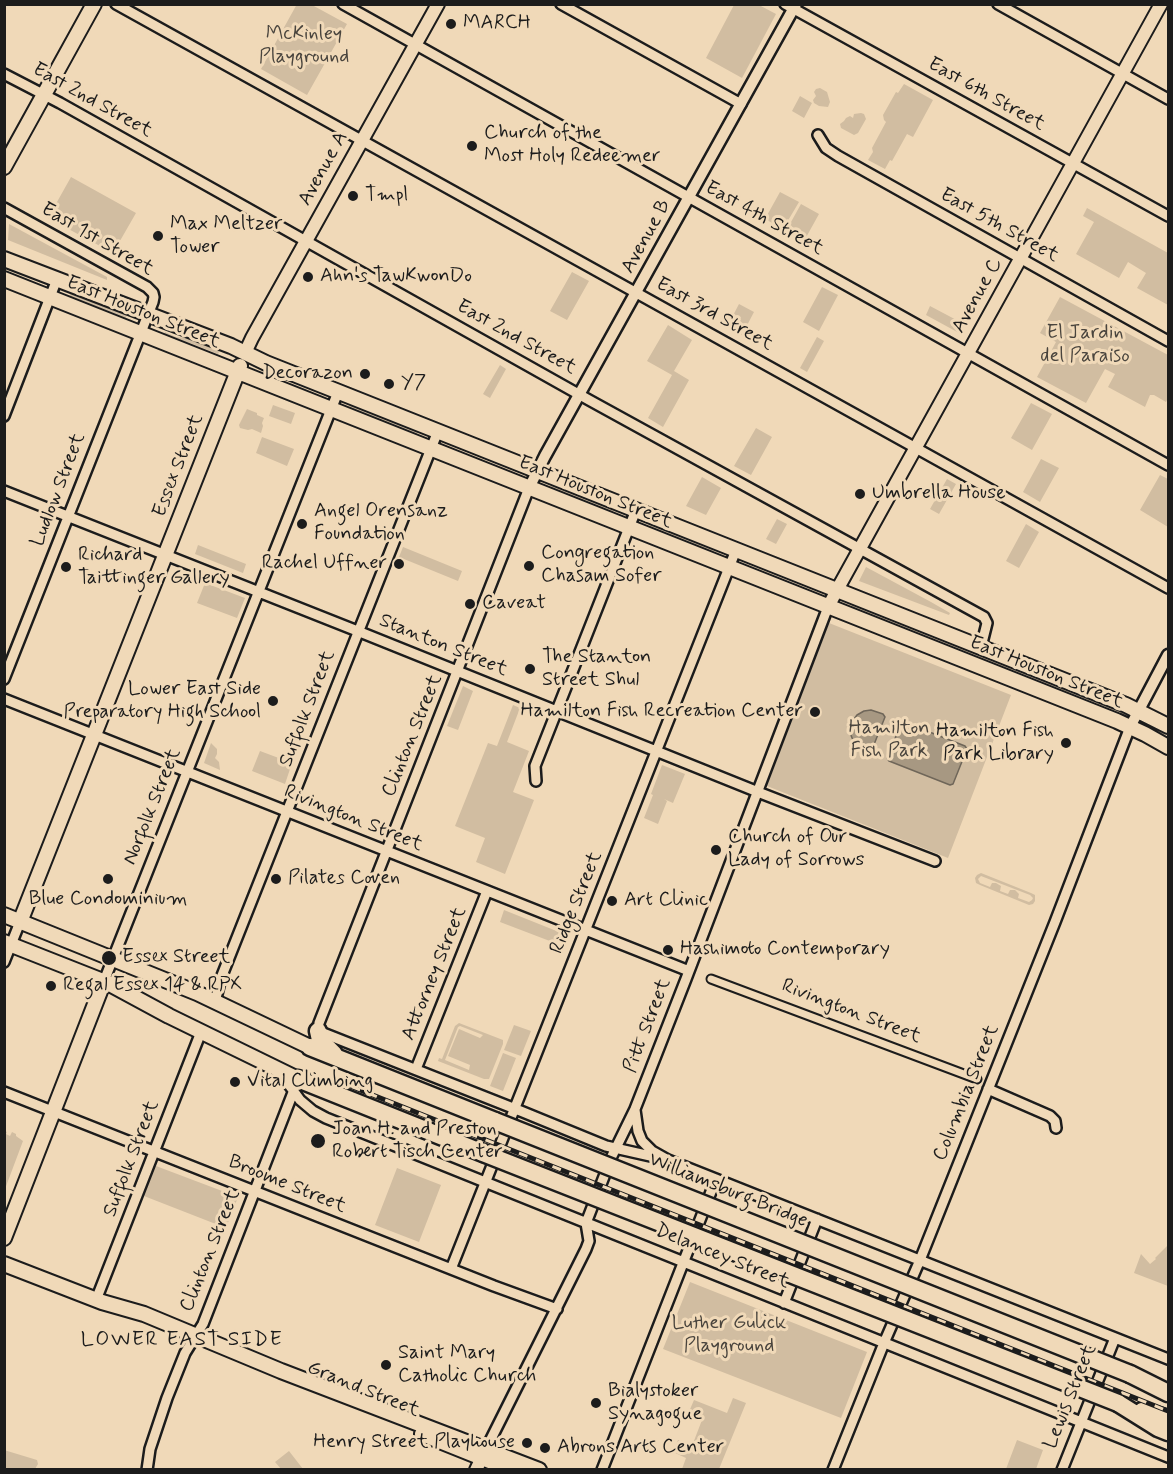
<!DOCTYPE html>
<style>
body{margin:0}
#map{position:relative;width:1173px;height:1474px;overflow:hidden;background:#f0d9b8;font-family:Mynerve,sans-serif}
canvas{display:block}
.frame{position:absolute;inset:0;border:6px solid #1c1c1c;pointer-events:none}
</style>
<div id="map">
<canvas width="1173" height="1474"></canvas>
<div class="frame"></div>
</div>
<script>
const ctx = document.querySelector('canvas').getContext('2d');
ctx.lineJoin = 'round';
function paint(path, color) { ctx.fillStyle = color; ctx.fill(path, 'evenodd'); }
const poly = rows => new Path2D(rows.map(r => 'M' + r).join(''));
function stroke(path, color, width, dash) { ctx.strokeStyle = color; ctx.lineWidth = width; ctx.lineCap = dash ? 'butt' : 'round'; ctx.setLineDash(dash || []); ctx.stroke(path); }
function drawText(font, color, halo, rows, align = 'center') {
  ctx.font = font + ' Mynerve,sans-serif'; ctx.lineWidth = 6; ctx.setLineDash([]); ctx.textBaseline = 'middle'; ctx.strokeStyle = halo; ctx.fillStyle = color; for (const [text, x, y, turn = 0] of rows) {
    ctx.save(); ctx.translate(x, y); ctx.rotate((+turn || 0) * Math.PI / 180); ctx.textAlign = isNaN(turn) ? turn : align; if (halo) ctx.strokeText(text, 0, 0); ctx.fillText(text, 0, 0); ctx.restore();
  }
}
const green = poly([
 [297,4,312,5,347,24,307,95,261,69],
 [734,5,759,5,776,14,742,78,706,58],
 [904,84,933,100,913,137,907,134,892,161,890,160,885,169,868,160,873,152,872,148,886,122,884,120,883,115,896,92,898,93],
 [820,88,827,92,830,102,828,107,819,106,814,103,813,100,816,96,814,92,816,89],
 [800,96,812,103,804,118,792,111],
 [861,113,864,114,866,119,858,133,854,135,841,128,840,124,844,121,846,118,850,116,853,118,854,114],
 [71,177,136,213,113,253,48,218],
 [780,192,799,202,783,229,765,219],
 [801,204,819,214,804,241,786,231],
 [1087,208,1168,253,1168,305,1137,288,1146,273,1128,262,1119,278,1076,254,1094,222,1083,216],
 [9,224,107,277,107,280,8,240],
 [572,272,589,281,567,320,550,311],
 [822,287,838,295,819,331,803,322],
 [72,290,128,313,125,320,69,297],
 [1060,297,1168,355,1168,398,1166,402,1154,395,1150,395,1145,407,1108,387,1115,374,1105,369,1086,403,1037,377,1056,342,1040,333],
 [739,304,754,312,742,335,727,327],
 [930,306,964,324,959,333,926,315],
 [668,325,692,340,674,371,689,380,663,427,648,418,672,375,647,361],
 [165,332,176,337,194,339,220,350,218,354,190,343,175,341,163,336],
 [817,337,824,341,807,372,800,368],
 [500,365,506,369,490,398,483,394],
 [352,401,419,427,416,436,348,410],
 [1031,403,1052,414,1032,450,1011,438],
 [273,405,295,413,291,424,269,416],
 [247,409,257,413,257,415,264,418,262,423,263,426,261,433,252,429,248,430,240,428,239,425],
 [756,428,772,437,751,475,734,466],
 [262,437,294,449,287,466,256,453],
 [1041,459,1059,468,1040,502,1023,492],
 [1160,475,1168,479,1168,527,1140,510],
 [702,477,721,488,706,515,686,506],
 [947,479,956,484,939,514,930,509],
 [553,481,615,506,611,514,550,489],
 [777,519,787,524,776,544,766,539],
 [652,520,716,545,712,554,648,529],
 [1026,524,1039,532,1019,568,1006,561],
 [198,545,246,564,243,573,195,554],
 [403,547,462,571,458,581,399,557],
 [866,567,931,602,950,613,949,615,859,581],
 [205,583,245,598,237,618,197,603],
 [854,600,1116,705,1114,710,1078,696,1060,693,850,609],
 [829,623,1011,695,948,858,767,786],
 [463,686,473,691,458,730,447,726],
 [513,705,520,708,507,742,529,751,513,792,534,800,505,874,476,862,485,838,455,826,488,743,497,746],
 [211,743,217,749,217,754,215,758,219,762,220,770,204,763],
 [260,751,292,763,285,784,252,771],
 [662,765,685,774,673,803,664,799,667,801,658,824,644,818,653,795,651,794],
 [981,873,1031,893,1035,895,1035,901,1033,904,1029,905,980,885,976,883,975,878,977,875],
 [981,876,1030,895,1033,898,1032,900,1029,902,1018,898,1019,894,1015,890,1010,890,1008,894,1000,891,1001,886,996,883,992,883,990,887,980,883,978,879],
 [504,910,559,932,555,943,500,922],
 [459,1023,503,1040,503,1044,489,1079,484,1079,438,1061,439,1058,442,1059,455,1026],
 [460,1026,483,1035,480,1038,459,1029,448,1056,470,1065,469,1070,445,1060,458,1027],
 [514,1025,531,1031,521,1056,504,1050],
 [503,1053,516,1058,503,1091,490,1086],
 [5,1131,7,1132,6,1134,10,1136,12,1132,16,1134,16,1136,23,1141,5,1189],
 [156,1166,238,1197,226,1228,144,1196],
 [397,1168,441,1185,419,1242,375,1225],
 [1168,1245,1168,1286,1134,1273,1141,1254,1150,1264,1156,1259,1155,1258],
 [690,1282,867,1352,841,1418,663,1349],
 [733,1398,746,1403,719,1469,682,1469,686,1458,673,1452,678,1440,692,1446,702,1420,688,1414,694,1400,727,1413],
 [1017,1440,1043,1450,1036,1469,1006,1469],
 [4,1450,37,1460,38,1464,35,1469,5,1469],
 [289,1451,303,1469,281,1469,275,1462]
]);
const water = poly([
 [871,710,883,714,885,717,871,752,868,753,855,745,850,733,850,728,851,723,857,715,864,711,871,710],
 [904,722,965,746,967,749,953,784,950,785,889,761,887,758,901,724,904,722]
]);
const pedestrian = poly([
 [711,979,977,1079]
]);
const minor = poly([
 [116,4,1168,588],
 [343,4,1168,465],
 [561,4,741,104],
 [785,4,1168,216],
 [998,4,1168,99],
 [4,74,60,103,589,400,984,617,987,623,981,647],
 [818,135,826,148,838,156,1168,341],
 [4,208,147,287,153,293,154,297,153,302,4,679],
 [4,416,57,279],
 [529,488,319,1023,318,1031,523,1112,606,1146,668,1160],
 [4,491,365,634,763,794,935,861],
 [4,699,689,971],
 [536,781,535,766,636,510],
 [4,962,20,922],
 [104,981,338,392],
 [215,1002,221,978,438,431],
 [416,1069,487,891],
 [279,1071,300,1100,313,1111,326,1118,1168,1457],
 [988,1089,1050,1116,1055,1121,1056,1128],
 [4,1092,494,1286,557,1309],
 [635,1110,638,1131,642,1141,652,1151,668,1160,1168,1359],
 [451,1269,736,550],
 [96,1300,201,1032],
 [784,1303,817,1219],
 [486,1449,586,1249,589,1241,586,1223,612,1156,635,1109,686,979,828,607],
 [147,1470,150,1449,167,1398,185,1353,203,1324,294,1090],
 [602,1470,716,1179],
 [833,1470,884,1343,920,1260,1055,922,1130,727],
 [1062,1470,1115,1338]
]);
const tertiary = poly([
 [529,488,545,456,796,4],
 [1130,727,1168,655]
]);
const secondary = poly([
 [245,353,252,338,438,4],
 [828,607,837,590,1161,4],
 [476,1470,486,1449]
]);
const primary = poly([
 [4,167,94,4],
 [4,259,231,346,266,363,1126,705,1168,726],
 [4,279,1117,721,1145,734,1168,747],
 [4,915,197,993,310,1047],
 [20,922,240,366],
 [4,942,108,983,169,1016,298,1079],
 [4,1238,104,981],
 [4,1264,102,1302,144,1314,281,1371,539,1470],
 [422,1434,512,1470]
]);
const motorway = poly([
 [318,1031,320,1040,334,1054],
 [310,1047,495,1121],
 [298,1079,483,1153],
 [1130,1374,1168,1393],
 [1118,1403,1158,1428,1168,1432],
 [1142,1411,1168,1419]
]);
const rail = poly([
 [335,1080,1168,1411]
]);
const motorwayBridge = poly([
 [495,1121,1130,1374],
 [483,1153,1118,1403]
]);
const markers = [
 [451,24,6,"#1c1c1c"],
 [472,146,6,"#1c1c1c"],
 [353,196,6,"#1c1c1c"],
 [158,236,6,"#1c1c1c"],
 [308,277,6,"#1c1c1c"],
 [365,374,6,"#1c1c1c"],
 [389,384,6,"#1c1c1c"],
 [860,494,6,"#1c1c1c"],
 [302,524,6,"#1c1c1c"],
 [399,564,6,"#1c1c1c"],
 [529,566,6,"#1c1c1c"],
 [66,567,6,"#1c1c1c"],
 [470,604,6,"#1c1c1c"],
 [530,669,6,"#1c1c1c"],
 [273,701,6,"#1c1c1c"],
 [815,712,6,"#1c1c1c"],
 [1066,743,6,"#1c1c1c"],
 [716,850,6,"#1c1c1c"],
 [108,879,6,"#1c1c1c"],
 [276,879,6,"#1c1c1c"],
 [612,901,6,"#1c1c1c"],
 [668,950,6,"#1c1c1c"],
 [109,958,8,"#1c1c1c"],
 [51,986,6,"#1c1c1c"],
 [235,1082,6,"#1c1c1c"],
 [318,1141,8,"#1c1c1c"],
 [386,1365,6,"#1c1c1c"],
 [596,1403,6,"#1c1c1c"],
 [527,1443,6,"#1c1c1c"],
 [545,1448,6,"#1c1c1c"]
];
const poiNames = [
 ["MARCH",463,24],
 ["Church of the",484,134],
 ["Most Holy Redeemer",484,157],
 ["Tmpl",365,196],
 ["Max Meltzer",170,225],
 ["Tower",170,248],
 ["Ahn's TawKwonDo",320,277],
 ["Decorazon",353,374,"right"],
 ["Y7",401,384],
 ["Umbrella House",872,494],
 ["Angel Orensanz",314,512],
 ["Foundation",314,535],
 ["Congregation",541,554],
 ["Chasam Sofer",541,577],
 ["Richard",78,556],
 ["Taittinger Gallery",78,579],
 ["Rachel Uffner",387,564,"right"],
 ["Caveat",482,604],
 ["The Stanton",542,658],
 ["Street Shul",542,681],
 ["Lower East Side",261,690,"right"],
 ["Preparatory High School",261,713,"right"],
 ["Hamilton Fish Recreation Center",803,712,"right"],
 ["Hamilton Fish",1054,732,"right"],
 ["Park Library",1054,755,"right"],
 ["Church of Our",728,838],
 ["Lady of Sorrows",728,861],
 ["Pilates Coven",288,879],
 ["Blue Condominium",108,900,"center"],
 ["Art Clinic",624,901],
 ["Hashimoto Contemporary",680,950],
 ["Essex Street",122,958],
 ["Regal Essex 14 & RPX",63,986],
 ["Vital Climbing",247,1082],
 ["Joan H. and Preston",332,1130],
 ["Robert Tisch Center",332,1153],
 ["Saint Mary",398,1354],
 ["Catholic Church",398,1377],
 ["Bialystoker",608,1392],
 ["Synagogue",608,1415],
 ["Henry Street Playhouse",515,1443,"right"],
 ["Abrons Arts Center",557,1448]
];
const parkNames = [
 ["McKinley",304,35],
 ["Playground",304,58],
 ["El Jardin",1085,334],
 ["del Paraiso",1085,357],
 ["Hamilton",889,729],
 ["Fish Park",889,752],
 ["Luther Gulick",729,1324],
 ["Playground",729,1347]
];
const streetNames = [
 ["East 6th Street",986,95,29],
 ["East 2nd Street",92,101,29],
 ["Avenue A",324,169,-61],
 ["East 4th Street",764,219,29],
 ["East 5th Street",999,226,29],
 ["Avenue B",647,237,-61],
 ["East 1st Street",97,240,30],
 ["Avenue C",978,296,-61],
 ["East Houston Street",143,313,22],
 ["East 3rd Street",714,315,29],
 ["East 2nd Street",516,338,29],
 ["Essex Street",179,466,-69],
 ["Ludlow Street",59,490,-69],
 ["East Houston Street",595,493,22],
 ["Stanton Street",443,646,22],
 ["East Houston Street",1046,673,22],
 ["Suffolk Street",308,709,-69],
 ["Clinton Street",413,736,-68],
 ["Norfolk Street",153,807,-68],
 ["Rivington Street",353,819,22],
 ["Ridge Street",577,903,-68],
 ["Attorney Street",435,974,-68],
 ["Rivington Street",851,1012,21],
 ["Pitt Street",648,1026,-69],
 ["Columbia Street",967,1093,-68],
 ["Suffolk Street",132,1159,-69],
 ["Broome Street",287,1185,22],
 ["Williamsburg Bridge",728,1191,22],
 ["Clinton Street",211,1251,-68],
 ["Delancey Street",722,1257,22],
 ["Grand Street",363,1390,22],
 ["Lewis Street",1071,1397,-68]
];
const neighbourhoodNames = [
 ["LOWER EAST SIDE",182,1341]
];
paint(green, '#d1bda1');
paint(water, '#a79882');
stroke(water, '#6f6659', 1.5);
stroke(pedestrian, '#1c1c1c', 11);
stroke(minor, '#1c1c1c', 14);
stroke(tertiary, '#1c1c1c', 15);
stroke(secondary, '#1c1c1c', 16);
stroke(primary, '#1c1c1c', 18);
stroke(motorway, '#1c1c1c', 21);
stroke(pedestrian, '#f0d9b8', 7);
stroke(minor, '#f0d9b8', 9);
stroke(tertiary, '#f0d9b8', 10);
stroke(secondary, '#f0d9b8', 12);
stroke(primary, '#f0d9b8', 14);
stroke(motorway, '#f0d9b8', 16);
stroke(rail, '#1c1c1c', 5);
stroke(rail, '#f0d9b8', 3, [9]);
stroke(motorwayBridge, '#1c1c1c', 21, []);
stroke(motorwayBridge, '#f0d9b8', 16);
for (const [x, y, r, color] of markers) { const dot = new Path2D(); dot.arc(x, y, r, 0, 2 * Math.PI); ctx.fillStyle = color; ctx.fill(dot); stroke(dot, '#f0d9b8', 2); }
drawText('20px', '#1c1c1c', '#f0d9b8', poiNames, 'left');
drawText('20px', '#49443d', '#f0d9b8', parkNames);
drawText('20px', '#1c1c1c', '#f0d9b8', streetNames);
ctx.letterSpacing = '1.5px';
drawText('21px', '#1c1c1c', '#f0d9b8', neighbourhoodNames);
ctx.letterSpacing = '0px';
</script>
